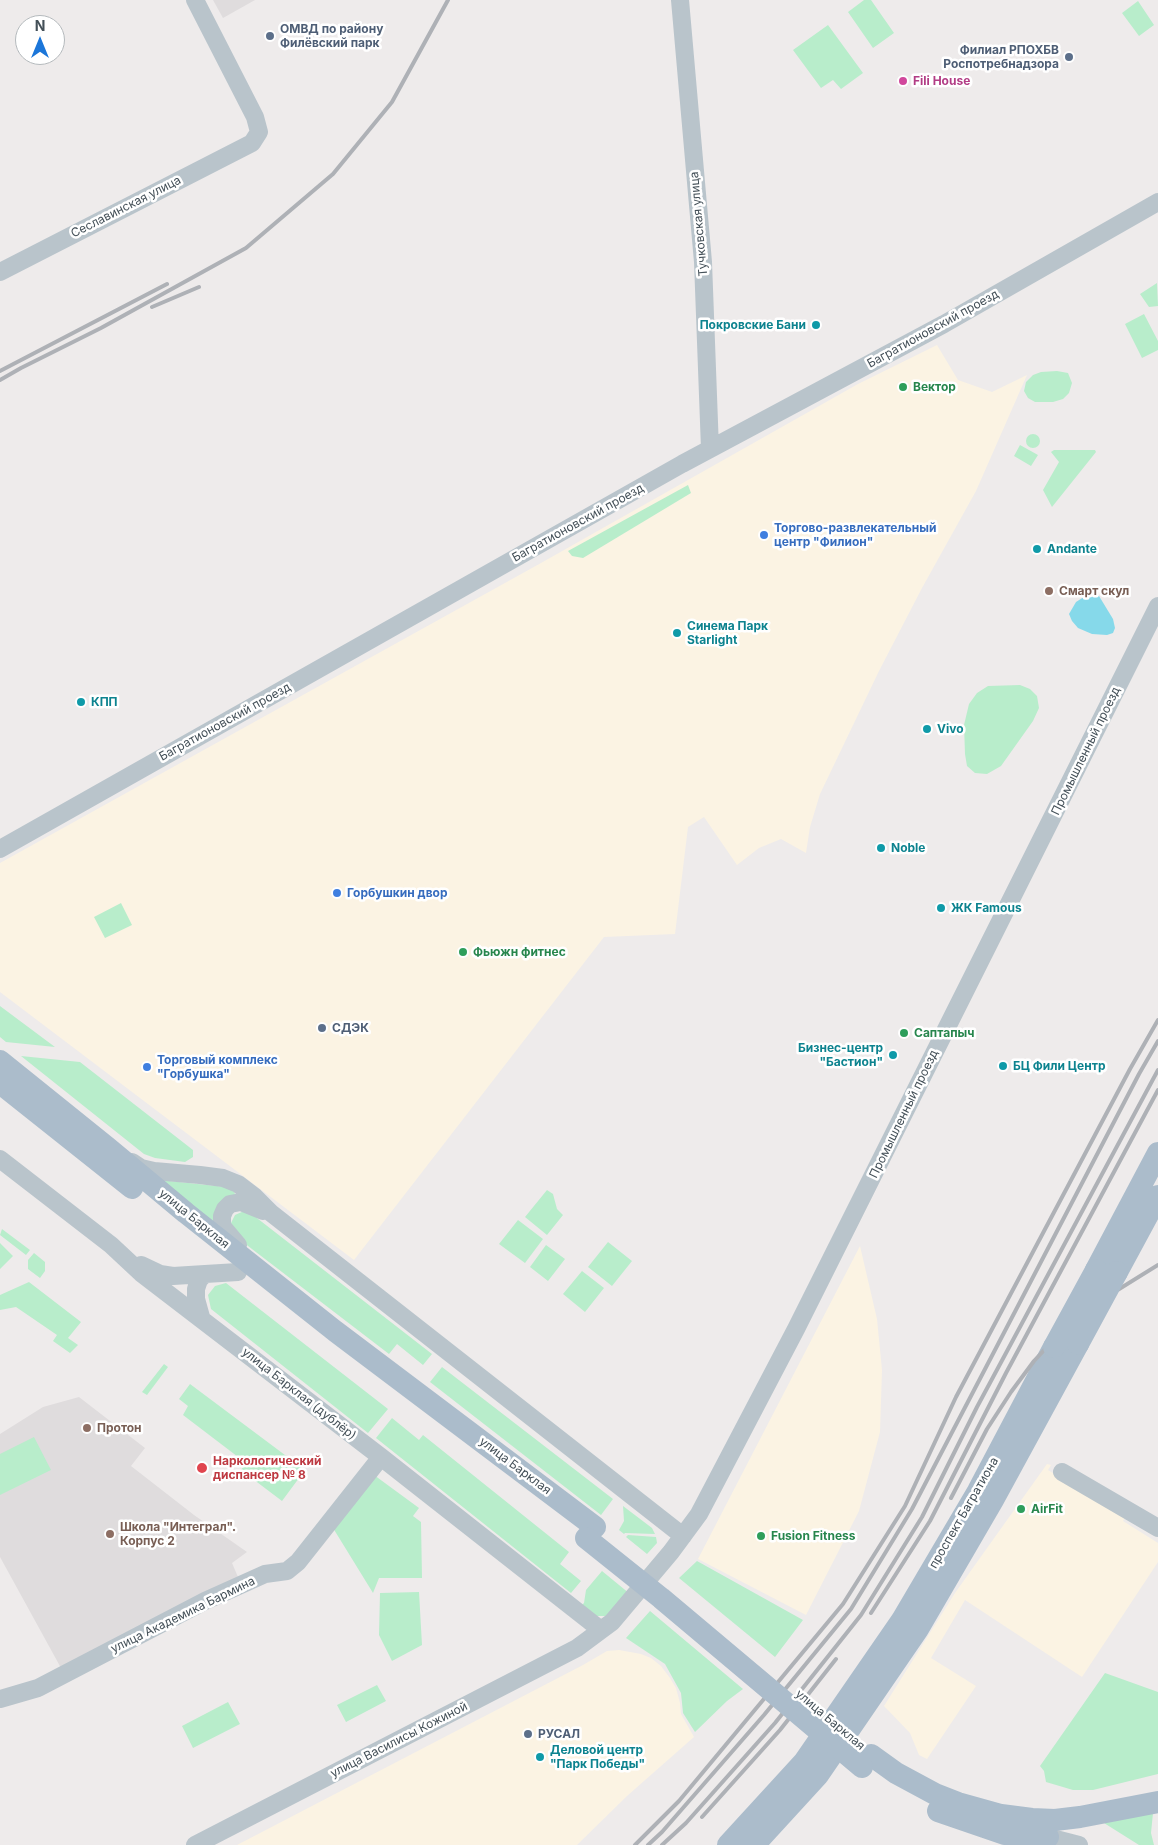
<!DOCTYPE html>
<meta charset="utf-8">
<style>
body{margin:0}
#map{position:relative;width:1158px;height:1845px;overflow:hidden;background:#eeebeb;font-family:Inter,sans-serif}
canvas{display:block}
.north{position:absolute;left:15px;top:15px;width:50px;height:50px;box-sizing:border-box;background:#fff;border:1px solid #b4b9bc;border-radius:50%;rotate:0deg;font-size:14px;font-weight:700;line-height:20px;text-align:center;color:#445058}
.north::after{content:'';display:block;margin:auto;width:18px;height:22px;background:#1b76d9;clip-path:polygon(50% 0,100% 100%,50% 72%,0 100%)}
</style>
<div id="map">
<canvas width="1158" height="1845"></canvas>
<div class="north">N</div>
</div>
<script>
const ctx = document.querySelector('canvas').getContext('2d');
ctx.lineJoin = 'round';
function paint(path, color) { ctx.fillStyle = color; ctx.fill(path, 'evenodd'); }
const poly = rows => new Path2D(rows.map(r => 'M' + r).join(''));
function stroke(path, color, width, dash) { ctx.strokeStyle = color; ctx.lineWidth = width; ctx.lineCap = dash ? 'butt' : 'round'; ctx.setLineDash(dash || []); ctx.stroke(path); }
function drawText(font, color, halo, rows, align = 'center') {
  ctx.font = font + ' Inter,sans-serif'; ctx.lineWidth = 5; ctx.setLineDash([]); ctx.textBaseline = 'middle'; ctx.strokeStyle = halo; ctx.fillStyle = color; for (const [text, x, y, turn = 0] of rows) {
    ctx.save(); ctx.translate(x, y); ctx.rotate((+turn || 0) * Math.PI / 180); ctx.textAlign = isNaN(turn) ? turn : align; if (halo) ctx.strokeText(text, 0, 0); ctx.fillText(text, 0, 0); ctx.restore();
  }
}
const commercial = poly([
 [937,345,958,380,992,392,1027,375,976,491,922,588,879,671,820,794,810,827,806,853,781,839,759,848,737,865,704,817,688,827,675,934,604,937,354,1260,0,992,0,863,541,563,858,384],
 [860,1246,877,1319,882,1370,880,1432,859,1511,806,1615,698,1559],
 [1047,1464,1051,1465,1048,1470,1125,1517,1123,1521,1158,1543,1158,1562,1082,1677,965,1600,931,1658,976,1686,927,1759,919,1755,910,1733,884,1706,955,1593],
 [619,1650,641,1654,651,1658,661,1666,670,1678,676,1688,680,1703,681,1714,694,1737,627,1796,577,1845,237,1845,583,1665,607,1651]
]);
const education = poly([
 [213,0,255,0,223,18],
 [79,1397,145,1448,131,1466,194,1515,247,1552,232,1563,238,1577,61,1668,0,1557,0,1434,43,1407]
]);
const green = poly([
 [864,0,871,0,894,33,873,48,848,12],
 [1138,1,1154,25,1139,36,1122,13],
 [828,25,863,73,841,89,833,80,821,88,793,50],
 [1157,283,1158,306,1149,307,1140,294],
 [1144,314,1158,341,1158,350,1142,358,1125,324],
 [1057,371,1068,373,1072,383,1069,393,1063,399,1053,402,1035,402,1028,398,1024,391,1026,382,1033,375,1041,372],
 '1026 441a7 7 0 1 1 14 0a7 7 0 1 1-14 0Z',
 [1020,445,1038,455,1031,466,1014,456],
 [1054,450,1095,450,1096,452,1052,507,1043,490,1059,462,1051,452],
 [688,485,691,493,583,558,572,556,568,551],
 [1020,685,1030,689,1037,696,1039,708,1033,721,1001,766,987,774,975,773,967,766,965,754,964,725,969,704,977,693,988,686],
 [121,903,132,925,105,938,94,917],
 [0,1006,55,1047,6,1042,0,1037],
 [21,1056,80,1062,193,1150,193,1157,185,1162,155,1158,144,1154],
 [160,1180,226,1187,234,1192,236,1196,215,1224],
 [547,1190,553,1194,557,1209,563,1215,547,1235,525,1217],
 [244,1211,253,1215,432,1354,423,1365,397,1344,389,1354,235,1236,231,1223,235,1215],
 [518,1220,543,1239,525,1263,499,1244],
 [2,1229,30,1250,26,1255,0,1235],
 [608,1242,632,1261,612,1286,588,1267],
 [0,1243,13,1256,0,1269],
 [546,1245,565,1259,548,1281,530,1267],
 [34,1253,45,1262,45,1271,40,1278,28,1269,28,1260],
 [582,1271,604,1288,585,1312,563,1294],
 [29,1282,81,1322,68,1338,78,1345,70,1353,53,1341,57,1335,16,1307,0,1310,0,1295],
 [226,1283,388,1409,368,1433,211,1309,208,1295,215,1286],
 [164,1364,168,1367,147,1395,142,1392],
 [442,1367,613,1499,601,1515,430,1382],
 [190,1384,305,1470,282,1501,241,1470,246,1463,183,1415,188,1406,179,1399],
 [392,1418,419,1440,423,1435,569,1552,560,1564,581,1581,571,1593,376,1438],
 [34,1437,51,1470,0,1495,0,1454],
 [374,1475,419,1508,413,1516,421,1522,422,1578,379,1578,373,1593,333,1528],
 [623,1506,652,1528,655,1534,625,1533,624,1534,619,1530,624,1521],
 [628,1535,656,1537,657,1543,647,1554,626,1537],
 [697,1561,803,1620,775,1657,679,1578],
 [602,1571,630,1594,611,1616,588,1616,578,1609,584,1603,586,1590],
 [419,1592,422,1645,392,1661,379,1635,380,1593],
 [650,1611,743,1689,727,1701,695,1732,683,1713,681,1693,665,1664,626,1638],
 [1105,1673,1158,1692,1158,1774,1093,1790,1073,1790,1046,1782,1044,1771,1040,1766],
 [377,1685,386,1701,346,1722,337,1705],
 [228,1702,240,1724,193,1748,182,1726],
 [1153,1813,1151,1833,1154,1845,1139,1845,1104,1823]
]);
const water = poly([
 [1090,593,1099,596,1113,619,1115,628,1113,633,1107,635,1092,634,1078,628,1072,621,1069,614,1076,602]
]);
const minor = poly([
 [680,0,703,262,710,449],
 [0,272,252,143,259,132,255,117,195,0],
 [0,849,682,464,944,324,1158,202],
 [0,1159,111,1245,141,1273,381,1457,601,1630],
 [132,1162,141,1168,154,1171,200,1175,223,1178,238,1184,255,1197,271,1213,683,1536],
 [238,1245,222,1226,222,1216,225,1209,230,1204,241,1202,263,1211],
 [141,1265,160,1274,173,1276,205,1274],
 [201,1317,196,1299,196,1289,199,1280,205,1274,238,1272],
 [1062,1472,1158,1528],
 [0,1699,38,1688,205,1601,265,1574,287,1571,298,1562,317,1538,381,1457],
 [1038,1832,1048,1837,1079,1845],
 [195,1845,577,1648,612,1622,671,1552,699,1514,796,1329,1158,606]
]);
const major = poly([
 [0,1061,108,1148,186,1213,335,1331,595,1527],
 [0,1083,132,1188],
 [1096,1270,1158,1153],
 [1117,1272,1158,1196],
 [871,1755,896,1773,935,1794,958,1803,1001,1815,1032,1819,1055,1820,1080,1817,1158,1802],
 [938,1811,1005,1834,1020,1837,1048,1837],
 [728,1845,804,1762,902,1620,978,1491,1054,1347],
 [754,1845,818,1775,918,1629,993,1500,1078,1344]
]);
const rail = poly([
 [152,307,199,287],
 [0,371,167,284],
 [0,380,21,368,101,328,246,248,333,174,392,102,448,0],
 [951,1498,987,1429,1011,1392,1034,1361,1060,1333,1087,1309,1158,1265],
 [871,1613,930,1521,1006,1373,1158,1090],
 [702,1817,780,1730,836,1659],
 [635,1845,679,1801,843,1604,905,1506,956,1397,1130,1069,1158,1020],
 [648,1845,662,1832,764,1715,851,1609,912,1509,1139,1074,1158,1041],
 [662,1845,686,1823,775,1723,861,1615,922,1517,977,1407,1158,1070]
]);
const majorBridge = poly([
 [1078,1344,1117,1272],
 [1054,1347,1096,1270],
 [586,1538,661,1598,862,1767]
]);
const markers = [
 [270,36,5,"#5c6f8a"],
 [1069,57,5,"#5c6f8a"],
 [903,81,5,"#d1479c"],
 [816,325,5,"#0f9aa8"],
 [903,387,5,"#2e9e5b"],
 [764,535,5,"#3f7fe0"],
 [1037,549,5,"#0f9aa8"],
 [1049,591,5,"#8d6e63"],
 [677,633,5,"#0f9aa8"],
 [81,702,5,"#0f9aa8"],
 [927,729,5,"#0f9aa8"],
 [881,848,5,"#0f9aa8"],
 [337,893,5,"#3f7fe0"],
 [941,908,5,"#0f9aa8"],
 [463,952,5,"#2e9e5b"],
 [322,1028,5,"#5c6f8a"],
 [904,1033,5,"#2e9e5b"],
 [893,1055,5,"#0f9aa8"],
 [1003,1066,5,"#0f9aa8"],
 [147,1067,5,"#3f7fe0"],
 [87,1428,5,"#8d6e63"],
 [202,1468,6,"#e0444e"],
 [1021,1509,5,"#2e9e5b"],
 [110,1534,5,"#8d6e63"],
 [761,1536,5,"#2e9e5b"],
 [528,1734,5,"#5c6f8a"],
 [540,1757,5,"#0f9aa8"]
];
const serviceNames = [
 ["ОМВД по району",280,29],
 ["Филёвский парк",280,43],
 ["Филиал РПОХБВ",1059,50,"right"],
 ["Роспотребнадзора",1059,64,"right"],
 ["СДЭК",332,1028],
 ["РУСАЛ",538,1734]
];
const hotelNames = [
 ["Fili House",913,81]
];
const streetNames = [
 ["Сеславинская улица",126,207,-27],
 ["Тучковская улица",699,224,-95],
 ["Багратионовский проезд",933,329,-29],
 ["Багратионовский проезд",578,523,-29],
 ["Багратионовский проезд",225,722,-29],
 ["Промышленный проезд",1086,751,-64],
 ["Промышленный проезд",904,1114,-64],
 ["улица Барклая",194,1219,39],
 ["улица Барклая (дублёр)",299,1394,38],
 ["улица Барклая",515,1466,37],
 ["проспект Багратиона",964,1513,-60],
 ["улица Академика Бармина",183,1615,-26],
 ["улица Барклая",830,1720,40],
 ["улица Василисы Кожиной",399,1740,-27]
];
const cultureNames = [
 ["Покровские Бани",806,325,"right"],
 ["Andante",1047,549],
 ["Синема Парк",687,626],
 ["Starlight",687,640],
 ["КПП",91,702],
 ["Vivo",937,729],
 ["Noble",891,848],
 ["ЖК Famous",951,908],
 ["Бизнес-центр",883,1048,"right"],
 ["\"Бастион\"",883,1062,"right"],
 ["БЦ Фили Центр",1013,1066],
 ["Деловой центр",550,1750],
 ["\"Парк Победы\"",550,1764]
];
const leisureNames = [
 ["Вектор",913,387],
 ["Фьюжн фитнес",473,952],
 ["Саптапыч",914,1033],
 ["AirFit",1031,1509],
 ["Fusion Fitness",771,1536]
];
const shopNames = [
 ["Торгово-развлекательный",774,528],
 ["центр \"Филион\"",774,542],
 ["Горбушкин двор",347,893],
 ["Торговый комплекс",157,1060],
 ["\"Горбушка\"",157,1074]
];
const educationNames = [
 ["Смарт скул",1059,591],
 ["Протон",97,1428],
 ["Школа \"Интеграл\".",120,1527],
 ["Корпус 2",120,1541]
];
const healthNames = [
 ["Наркологический",213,1461],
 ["диспансер № 8",213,1475]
];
paint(commercial, '#fbf3e3');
paint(education, '#dfdcdd');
paint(green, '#b8edcb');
paint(water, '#86d9ea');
stroke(minor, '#b9c4cb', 18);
stroke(major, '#abbccb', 22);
stroke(rail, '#aeb1b6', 4);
stroke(majorBridge, '#abbccb', 22);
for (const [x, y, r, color] of markers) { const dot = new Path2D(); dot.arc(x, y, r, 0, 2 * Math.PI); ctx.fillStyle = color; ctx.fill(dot); stroke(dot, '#fff', 2); }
drawText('bold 12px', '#4e5e75', '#fff', serviceNames, 'left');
drawText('bold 12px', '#b23c85', '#fff', hotelNames, 'left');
drawText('12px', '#445058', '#fff', streetNames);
drawText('bold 12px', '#0d838f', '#fff', cultureNames, 'left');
drawText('bold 12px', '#27864d', '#fff', leisureNames, 'left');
drawText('bold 12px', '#366cbe', '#fff', shopNames, 'left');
drawText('bold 12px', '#785e54', '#fff', educationNames, 'left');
drawText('bold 12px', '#be3a42', '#fff', healthNames, 'left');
</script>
